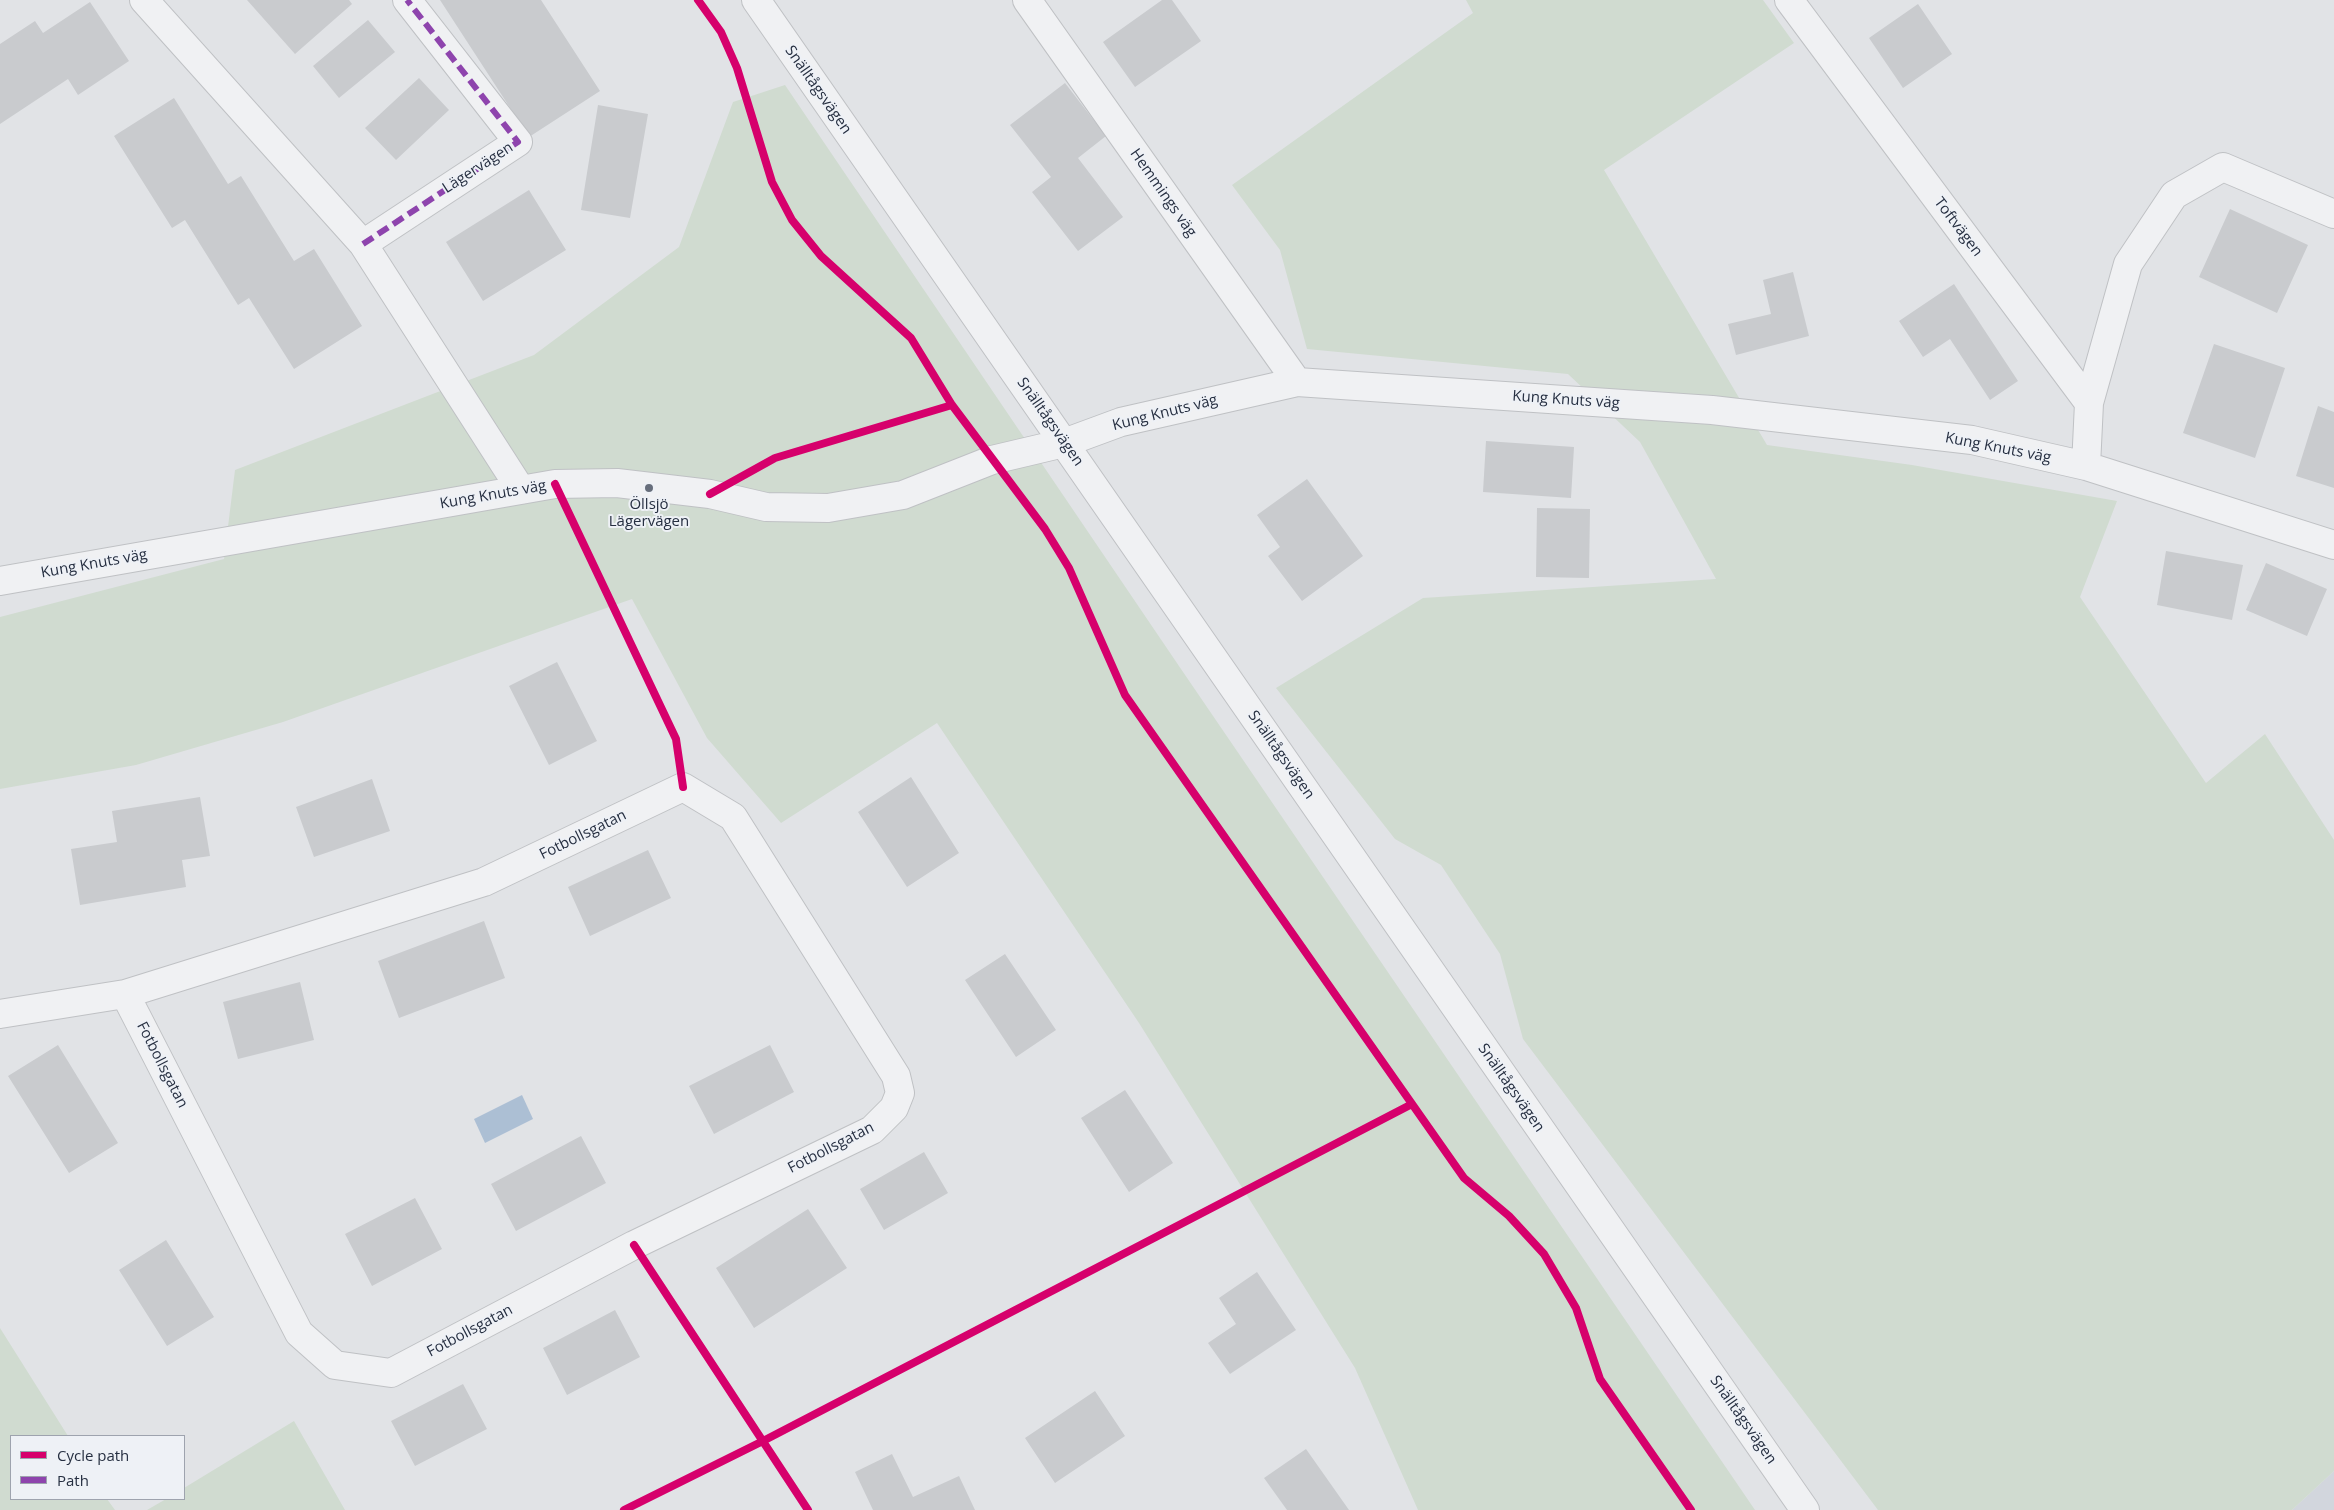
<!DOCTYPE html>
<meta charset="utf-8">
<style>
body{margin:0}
#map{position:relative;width:2334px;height:1510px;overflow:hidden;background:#e1e3e6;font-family:"Open Sans",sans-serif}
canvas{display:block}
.legend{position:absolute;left:10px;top:1435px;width:175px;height:65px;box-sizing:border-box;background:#eef1f6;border:1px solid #9ea3ae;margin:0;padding:6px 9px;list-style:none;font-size:15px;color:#262f41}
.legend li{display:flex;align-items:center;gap:10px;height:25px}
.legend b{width:25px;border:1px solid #9ea3ae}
</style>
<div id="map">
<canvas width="2334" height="1510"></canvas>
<ul class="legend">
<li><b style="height:6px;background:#d6006c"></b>Cycle path</li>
<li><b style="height:6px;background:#8e44ad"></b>Path</li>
</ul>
</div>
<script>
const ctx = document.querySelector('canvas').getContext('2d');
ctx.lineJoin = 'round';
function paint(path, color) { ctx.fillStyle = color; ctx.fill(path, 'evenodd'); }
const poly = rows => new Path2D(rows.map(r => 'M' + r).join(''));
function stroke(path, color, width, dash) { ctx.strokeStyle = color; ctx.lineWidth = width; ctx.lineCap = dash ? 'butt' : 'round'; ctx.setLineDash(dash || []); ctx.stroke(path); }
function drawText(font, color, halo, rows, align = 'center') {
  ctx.font = font + ' "Open Sans",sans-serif'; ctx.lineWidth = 4; ctx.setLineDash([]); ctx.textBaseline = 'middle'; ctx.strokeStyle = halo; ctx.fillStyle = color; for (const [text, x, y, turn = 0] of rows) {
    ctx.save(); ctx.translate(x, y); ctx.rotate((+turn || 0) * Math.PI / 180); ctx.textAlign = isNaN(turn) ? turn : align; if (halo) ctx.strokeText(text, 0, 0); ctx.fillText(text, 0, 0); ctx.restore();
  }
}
const built = poly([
 [2334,1471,2334,1510,2292,1510]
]);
const green = poly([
 [1466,0,1763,0,1794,43,1604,170,1767,445,1912,465,2117,501,2080,597,2206,783,2265,734,2334,840,2334,1471,2292,1510,1878,1510,1523,1039,1500,954,1441,865,1395,839,1276,688,1423,598,1716,579,1640,442,1568,374,1307,349,1280,250,1232,185,1473,13],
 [785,85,1181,669,1755,1510,1418,1510,1355,1368,1139,1023,937,723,781,823,707,738,632,599,283,722,136,765,0,789,0,617,224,559,235,470,534,355,679,247,733,102],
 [0,1328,68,1436,11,1436,11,1499,107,1499,115,1510,0,1510],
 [294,1421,345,1510,147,1510,166,1499,184,1499,184,1488]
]);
const water = poly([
 [522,1095,533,1119,485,1143,474,1119]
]);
const building = poly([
 [247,0,349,0,352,4,295,54],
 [440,0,541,0,600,91,529,137],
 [1162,0,1172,0,1201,41,1135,87,1103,42],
 [90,2,129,61,78,95,68,79,0,124,0,44,35,21,43,33],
 [1918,4,1952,54,1903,88,1869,38],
 [368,20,395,52,339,98,313,66],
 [419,78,449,110,396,160,365,128],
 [1065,83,1106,136,1078,158,1123,217,1078,251,1032,192,1051,177,1010,125],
 [174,98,228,184,241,176,294,261,314,249,362,326,294,369,249,298,238,305,185,220,172,228,114,136],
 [598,105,648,114,630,218,581,210],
 [529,190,566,250,483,301,446,242],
 [2230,209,2308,245,2277,313,2199,277],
 [1793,272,1809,336,1736,355,1728,324,1771,314,1763,280],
 [1954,284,2018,381,1990,400,1950,339,1923,357,1899,321],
 [2214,344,2285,368,2255,458,2183,433],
 [2318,406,2334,412,2334,488,2296,476],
 [1486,441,1574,447,1571,498,1483,492],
 [1307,479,1363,556,1302,601,1268,556,1280,547,1257,515],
 [1537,508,1590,509,1589,578,1536,577],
 [2166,551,2243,565,2232,620,2157,605],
 [2266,563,2327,589,2307,636,2246,610],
 [557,662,597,741,549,765,509,686],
 [911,777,959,853,907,887,858,812],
 [372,779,390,831,314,857,296,807],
 [200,797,210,856,182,860,186,887,80,905,71,849,117,842,112,811],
 [648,850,671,898,590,936,568,887],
 [484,921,505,978,399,1018,378,961],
 [1005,954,1056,1030,1016,1057,965,980],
 [300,982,314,1040,238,1059,223,1002],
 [58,1045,118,1143,69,1173,8,1076],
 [770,1045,794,1092,714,1134,689,1086],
 [1125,1090,1173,1163,1129,1192,1081,1118],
 [581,1136,606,1183,516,1231,491,1184],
 [924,1152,948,1193,884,1230,860,1189],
 [415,1198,442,1249,372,1286,345,1234],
 [808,1209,847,1268,754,1328,716,1268],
 [166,1240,214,1317,167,1346,119,1270],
 [1257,1272,1296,1330,1230,1374,1208,1343,1236,1324,1219,1298],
 [615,1310,640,1357,567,1395,543,1348],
 [463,1384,487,1429,415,1466,391,1421],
 [1095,1391,1125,1436,1055,1483,1025,1438],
 [1306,1449,1349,1510,1287,1510,1264,1478],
 [892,1454,913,1497,959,1476,975,1510,873,1510,855,1472]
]);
const minor = poly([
 [144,0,363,244,521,490],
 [756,0,1805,1510],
 [1027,0,1297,382],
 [1789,0,2089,403,2086,466],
 [363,244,518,142,407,0],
 [2089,403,2128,264,2174,195,2223,167,2334,214],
 [0,581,555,484,617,483,710,494,766,507,828,508,903,495,992,460,1064,443,1121,422,1297,382,1712,410,1972,440,2086,466,2334,545],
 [0,1014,125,994,484,882,683,787,733,817,896,1076,900,1093,894,1108,872,1130,634,1245,391,1373,335,1365,299,1333,125,994]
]);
const quiet = poly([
 [363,244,518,142,407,0]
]);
const cycleway = poly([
 [698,0,721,32,737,68,772,182,792,220,821,256,911,338,952,405,1045,529,1069,568,1125,695,1464,1178,1509,1216,1544,1254,1576,1308,1600,1379,1691,1510],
 [555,484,676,739,683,787],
 [710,494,775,458,952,405],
 [634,1245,808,1510],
 [624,1510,763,1441,1412,1104]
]);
const markers = [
 [649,488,5,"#676e7b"]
];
const streetNames = [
 ["Snälltågsvägen",818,90,55],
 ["Lägervägen",478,168,-33],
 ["Hemmings väg",1163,193,55],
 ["Toftvägen",1958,227,53],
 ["Kung Knuts väg",1566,400,4],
 ["Kung Knuts väg",1165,413,-14],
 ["Snälltågsvägen",1050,422,55],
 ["Kung Knuts väg",1998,448,11],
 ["Kung Knuts väg",493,495,-10],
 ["Kung Knuts väg",94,564,-10],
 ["Snälltågsvägen",1281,755,55],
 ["Fotbollsgatan",583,835,-26],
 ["Fotbollsgatan",162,1065,63],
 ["Snälltågsvägen",1511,1088,55],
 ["Fotbollsgatan",831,1148,-27],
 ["Fotbollsgatan",470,1331,-28],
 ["Snälltågsvägen",1743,1420,55]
];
const poiNames = [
 ["Öllsjö",649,505],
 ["Lägervägen",649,522]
];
paint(built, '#d2d6dd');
paint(green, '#d0dbd0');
paint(water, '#acbfd4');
paint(building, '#c9cbce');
stroke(minor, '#bfc1c4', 30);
stroke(minor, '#f0f1f3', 28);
stroke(quiet, '#8e44ad', 6, [12, 6]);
stroke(cycleway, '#d6006c', 8);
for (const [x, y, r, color] of markers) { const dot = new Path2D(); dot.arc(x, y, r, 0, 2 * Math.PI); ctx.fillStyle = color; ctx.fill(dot); stroke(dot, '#eef1f6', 2); }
drawText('15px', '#262f41', '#eef1f6', streetNames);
drawText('15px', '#262f41', '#eef1f6', poiNames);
</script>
